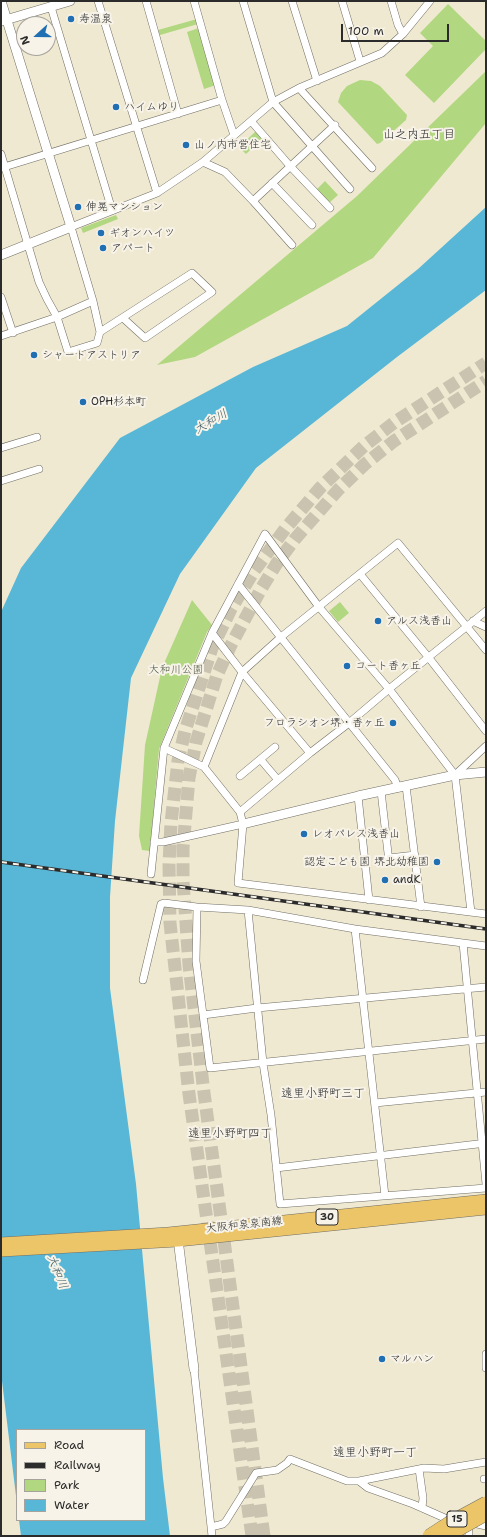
<!DOCTYPE html>
<meta charset="utf-8">
<style>
body{margin:0}
#map{position:relative;width:487px;height:1537px;overflow:hidden;background:#f0e9d1;font-family:"Shantell Sans",sans-serif}
canvas{display:block}
.frame{position:absolute;inset:0;border:2px solid #2b2b2b;pointer-events:none}
.legend{position:absolute;left:16px;top:1429px;width:130px;height:92px;box-sizing:border-box;background:#f7f3e8;border:1px solid #a5a39c;margin:0;padding:5px 7px;list-style:none;font-size:12px;color:#2b2b2b}
.legend li{display:flex;align-items:center;gap:8px;height:20px}
.legend b{width:20px;border:1px solid #a5a39c}
.north{position:absolute;left:16px;top:16px;width:40px;height:40px;box-sizing:border-box;background:#f7f3e8;border:1px solid #a5a39c;border-radius:50%;rotate:249deg;font-size:11px;font-weight:700;line-height:16px;text-align:center;color:#2b2b2b}
.north::after{content:'';display:block;margin:auto;width:14px;height:18px;background:#1f6fb2;clip-path:polygon(50% 0,100% 100%,50% 72%,0 100%)}
.scale{position:absolute;left:341px;top:24px;width:108px;height:18px;box-sizing:border-box;border:2px solid #2b2b2b;border-top:0;padding-left:5px;font-size:12px;line-height:14px;white-space:nowrap;color:#2b2b2b;-webkit-text-stroke:3px #f7f3e8;paint-order:stroke}
</style>
<div id="map">
<canvas width="487" height="1537"></canvas>
<div class="frame"></div>
<ul class="legend">
<li><b style="height:5px;background:#edc569"></b>Road</li>
<li><b style="height:5px;background:#2b2b2b"></b>Railway</li>
<li><b style="height:11px;background:#b2d781"></b>Park</li>
<li><b style="height:11px;background:#58b7d6"></b>Water</li>
</ul>
<div class="north">N</div>
<div class="scale">100 m</div>
</div>
<script>
const ctx = document.querySelector('canvas').getContext('2d');
ctx.lineJoin = 'round';
function paint(path, color) { ctx.fillStyle = color; ctx.fill(path, 'evenodd'); }
const poly = rows => new Path2D(rows.map(r => 'M' + r).join(''));
function stroke(path, color, width, dash) { ctx.strokeStyle = color; ctx.lineWidth = width; ctx.lineCap = dash ? 'butt' : 'round'; ctx.setLineDash(dash || []); ctx.stroke(path); }
function drawText(font, color, halo, rows, align = 'center') {
  ctx.font = font + ' "Shantell Sans","Klee One",sans-serif'; ctx.lineWidth = 4; ctx.setLineDash([]); ctx.textBaseline = 'middle'; ctx.strokeStyle = halo; ctx.fillStyle = color; for (const [text, x, y, turn = 0] of rows) {
    ctx.save(); ctx.translate(x, y); ctx.rotate((+turn || 0) * Math.PI / 180); ctx.textAlign = isNaN(turn) ? turn : align; if (halo) ctx.strokeText(text, 0, 0); ctx.fillText(text, 0, 0); ctx.restore();
  }
}
const green = poly([
 [448,4,486,41,486,49,434,103,405,75,433,46,420,33],
 [197,19,198,24,160,35,158,30],
 [199,28,216,85,204,89,187,32],
 [486,71,486,123,373,258,195,357,157,365,357,196],
 [360,80,371,81,380,86,407,115,406,120,380,143,377,144,338,102,341,93,347,86],
 [256,131,263,138,246,154,239,147],
 [325,181,338,195,329,203,316,190],
 [116,215,118,219,83,233,81,228],
 [192,600,212,625,207,632,159,749,150,851,142,850,139,836,145,745,162,668],
 [340,602,349,613,338,622,329,611]
]);
const water = poly([
 [486,207,486,290,397,357,256,468,180,574,131,678,115,821,110,897,110,988,136,1184,163,1478,170,1536,21,1536,19,1520,145,1520,145,1430,17,1430,17,1504,1,1373,1,612,21,568,120,438,253,367,347,326,418,269]
]);
const motorwayTunnel = poly([
 [252,1536,189,1094,170,923,169,864,171,823,178,761,185,731,212,648,231,609,254,571,285,529,320,488,364,446,395,422,486,363],
 [264,1536,204,1093,189,965,183,881,183,848,189,778,196,742,217,675,231,645,261,589,277,563,295,539,338,490,365,464,394,441,486,381]
]);
const minor = poly([
 [98,1,157,193],
 [146,1,178,114],
 [194,1,222,100,234,135],
 [243,1,273,102,350,189],
 [292,1,317,81],
 [342,1,360,61],
 [391,1,398,25,403,34],
 [51,7,112,210],
 [299,88,372,168],
 [251,121,290,166,330,208],
 [1,154,39,282,47,299,57,317,68,352,97,343,100,332],
 [203,162,225,172,253,201,335,125],
 [1,168,222,100],
 [272,183,312,225],
 [253,201,292,245],
 [1,297,13,333],
 [93,301,100,332,192,273,212,292,145,338,123,318],
 [1,336,57,317,93,301,71,227,157,193,203,162,273,102,299,88,382,53,403,34,430,1],
 [1,448,37,437],
 [1,481,39,469],
 [360,574,429,658,486,731],
 [238,584,395,780,398,788],
 [473,621,486,627],
 [212,633,242,672,310,753],
 [486,650,398,543,281,637,242,672,204,767,240,812,243,824,238,883,486,914],
 [164,748,204,767],
 [261,760,278,780],
 [455,775,486,746],
 [240,776,275,747],
 [406,786,421,907],
 [381,791,389,862],
 [358,796,369,900],
 [240,812,310,753,349,723,389,689,486,611],
 [154,842,163,842,243,824],
 [389,858,415,855],
 [151,874,164,748,212,633,265,534,319,607,389,689,455,775,471,912],
 [197,907,196,961,210,1068,486,1039],
 [248,910,263,1063,271,1115,280,1204,486,1188],
 [355,929,385,1196],
 [463,943,486,1184],
 [143,980,161,904,164,903,197,907,248,910,355,929,486,946],
 [203,1015,257,1008,486,987],
 [375,1103,486,1092],
 [276,1168,486,1143],
 [486,1354,486,1368],
 [194,1369,212,1536],
 [419,1469,423,1498,422,1508],
 [484,1479,486,1479],
 [359,1481,424,1468,444,1469,486,1462],
 [468,1522,469,1536],
 [473,1523,486,1526],
 [211,1527,223,1524,226,1521,256,1473,277,1470,287,1463,290,1459,347,1481,359,1481,368,1488,413,1504,447,1519,455,1520]
]);
const tertiary = poly([
 [1,1,71,227,1,255],
 [2,21,70,1],
 [243,824,358,796,455,775,486,772],
 [179,1247,194,1369]
]);
const primary = poly([
 [1,1243,168,1233,486,1200],
 [1,1251,178,1241,486,1209]
]);
const rail = poly([
 [1,862,486,929]
]);
const motorwayBridge = poly([
 [429,1536,449,1523,486,1503],
 [447,1536,486,1514]
]);
const markers = [
 [71,19,4,"#1f6fb2"],
 [116,107,4,"#1f6fb2"],
 [186,145,4,"#1f6fb2"],
 [78,207,4,"#1f6fb2"],
 [101,233,4,"#1f6fb2"],
 [103,248,4,"#1f6fb2"],
 [34,355,4,"#1f6fb2"],
 [83,402,4,"#1f6fb2"],
 [378,621,4,"#1f6fb2"],
 [347,666,4,"#1f6fb2"],
 [393,723,4,"#1f6fb2"],
 [304,834,4,"#1f6fb2"],
 [437,862,4,"#1f6fb2"],
 [385,880,4,"#1f6fb2"],
 [382,1359,4,"#1f6fb2"]
];
const shields = [
 [327,1217,22],
 [457,1519,20]
];
const shieldNames = [
 ["30",327,1217],
 ["15",457,1519]
];
const poiNames = [
 ["寿温泉",79,19],
 ["ハイムゆり",124,107],
 ["山ノ内市営住宅",194,145],
 ["伸晃マンション",86,207],
 ["ギオンハイツ",109,233],
 ["アパート",111,248],
 ["シャートアストリア",42,355],
 ["OPH杉本町",91,402],
 ["アルス浅香山",386,621],
 ["コート香ヶ丘",355,666],
 ["フロラシオン堺・香ヶ丘",385,723,"right"],
 ["レオパレス浅香山",312,834],
 ["認定こども園 堺北幼稚園",429,862,"right"],
 ["andK",393,880],
 ["マルハン",390,1359]
];
const parkNames = [
 ["大和川公園",176,670]
];
const streetNames = [
 ["大阪和泉泉南線",244,1225,-6]
];
const neighbourhoodNames = [
 ["山之内五丁目",419,135],
 ["遠里小野町三丁",323,1094],
 ["遠里小野町四丁",230,1134],
 ["遠里小野町一丁",375,1453]
];
const waterNames = [
 ["大和川",211,422,-30],
 ["大和川",57,1272,68]
];
paint(green, '#b2d781');
paint(water, '#58b7d6');
stroke(motorwayTunnel, '#c9c3b0', 13, [13, 6]);
stroke(minor, '#706e65', 8);
stroke(tertiary, '#706e65', 10);
stroke(primary, '#706e65', 12);
stroke(minor, '#fff', 7);
stroke(tertiary, '#fff', 9);
stroke(primary, '#edc569', 11);
stroke(rail, '#2b2b2b', 3.5);
stroke(rail, '#f7f3e8', 2, [6]);
stroke(motorwayBridge, '#706e65', 14, []);
stroke(motorwayBridge, '#edc569', 13);
for (const [x, y, r, color] of markers) { const dot = new Path2D(); dot.arc(x, y, r, 0, 2 * Math.PI); ctx.fillStyle = color; ctx.fill(dot); stroke(dot, '#f7f3e8', 1.5); }
for (const [x, y, w] of shields) { const box = new Path2D(); box.roundRect(x - w / 2, y - 8, w, 16, 3); ctx.fillStyle = '#f7f3e8'; ctx.fill(box); stroke(box, '#2b2b2b', 1); }
drawText('bold 10px', '#2b2b2b', null, shieldNames);
drawText('11px', '#2b2b2b', '#f7f3e8', poiNames, 'left');
drawText('11px', '#4d5640', '#f7f3e8', parkNames);
drawText('11px', '#2b2b2b', '#f7f3e8', streetNames);
drawText('12px', '#2b2b2b', '#f7f3e8', neighbourhoodNames);
drawText('italic 12px', '#3b5c67', '#f7f3e8', waterNames);
</script>
